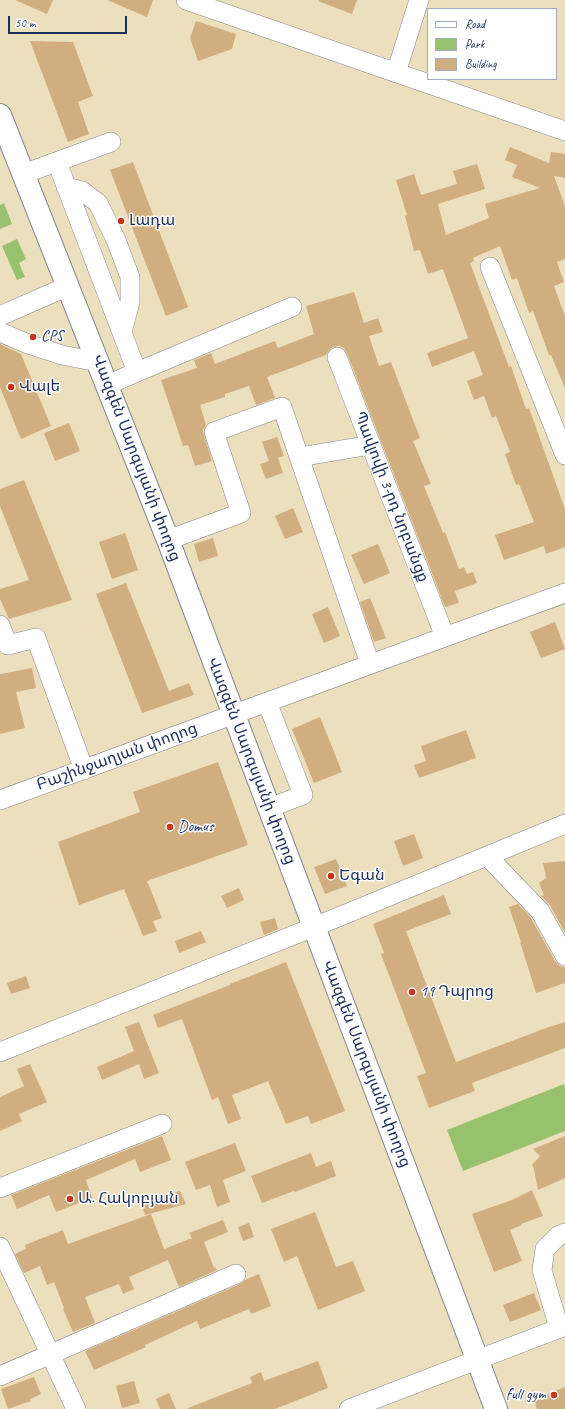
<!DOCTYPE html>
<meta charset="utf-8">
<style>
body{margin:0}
#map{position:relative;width:565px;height:1409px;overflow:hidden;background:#ecdfbd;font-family:Caveat,sans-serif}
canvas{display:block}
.legend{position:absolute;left:427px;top:8px;width:130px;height:72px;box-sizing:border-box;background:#fff;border:1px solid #a4acbf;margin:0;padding:5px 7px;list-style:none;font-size:12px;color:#1b2f5e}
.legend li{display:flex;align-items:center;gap:8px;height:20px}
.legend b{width:20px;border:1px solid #a4acbf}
.scale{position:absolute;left:8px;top:16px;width:119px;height:18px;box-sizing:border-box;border:2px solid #1b2f5e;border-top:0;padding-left:5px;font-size:12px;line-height:14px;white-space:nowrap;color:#1b2f5e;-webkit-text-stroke:3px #fff;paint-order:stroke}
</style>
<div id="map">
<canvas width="565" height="1409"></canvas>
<ul class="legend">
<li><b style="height:5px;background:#fff"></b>Road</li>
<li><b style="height:11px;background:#98c16d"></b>Park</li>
<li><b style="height:11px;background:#d1ae7f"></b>Building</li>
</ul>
<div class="scale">50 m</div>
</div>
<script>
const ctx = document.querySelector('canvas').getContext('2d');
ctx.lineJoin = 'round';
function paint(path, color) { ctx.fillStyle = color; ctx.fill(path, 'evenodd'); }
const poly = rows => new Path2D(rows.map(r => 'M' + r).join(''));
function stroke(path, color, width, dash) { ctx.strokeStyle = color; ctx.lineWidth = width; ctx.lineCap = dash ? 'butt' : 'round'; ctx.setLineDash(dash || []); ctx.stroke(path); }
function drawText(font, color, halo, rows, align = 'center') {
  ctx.font = font + ' Caveat,"Noto Sans Armenian",sans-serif'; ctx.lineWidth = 3; ctx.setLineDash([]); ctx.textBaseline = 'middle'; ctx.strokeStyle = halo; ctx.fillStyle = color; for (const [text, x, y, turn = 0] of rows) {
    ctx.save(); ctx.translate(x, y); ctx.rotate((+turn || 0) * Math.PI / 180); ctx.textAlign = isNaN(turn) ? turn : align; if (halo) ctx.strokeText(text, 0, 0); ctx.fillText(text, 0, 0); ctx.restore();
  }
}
const green = poly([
 [4,203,12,224,0,229,0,205],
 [17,239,26,259,19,263,25,277,17,280,2,246],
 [564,1084,565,1088,565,1131,463,1171,447,1130]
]);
const building = poly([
 [15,0,53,0,47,14],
 [107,0,153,0,147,17],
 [319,0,357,0,352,14,318,1],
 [196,21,236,34,232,49,198,61,190,38],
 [30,41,73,42,93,96,78,102,89,134,68,142],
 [510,147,549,163,551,152,565,154,565,178,554,176,565,206,565,259,557,262,564,282,554,286,565,316,565,388,551,355,549,355,533,311,529,313,517,278,512,280,500,246,473,258,474,261,470,263,509,367,511,366,526,409,529,408,565,509,565,547,546,554,544,546,504,560,495,535,534,522,519,484,516,485,505,454,510,452,496,416,492,418,484,396,474,400,467,381,483,375,474,351,432,367,427,353,468,338,443,269,428,274,420,250,414,251,405,216,407,215,396,180,414,174,421,195,457,184,453,171,477,164,485,189,438,204,446,235,489,218,485,204,540,188,512,177,517,165,505,160],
 [133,162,188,307,166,316,110,170],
 [354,292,364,323,378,318,383,332,369,336,379,366,391,362,420,438,413,441,431,484,424,486,443,533,445,532,459,569,464,567,467,574,473,572,477,583,455,591,459,603,445,607,347,353,344,348,339,346,333,347,329,350,326,355,267,377,275,398,256,405,249,386,225,394,225,397,200,405,206,425,203,430,204,435,212,461,195,466,188,445,183,446,161,380,197,368,194,360,211,353,215,364,275,341,278,348,314,334,306,306],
 [0,344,21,354,51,426,21,439,0,387],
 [69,423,80,451,55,461,44,433],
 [277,437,284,456,278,458,283,473,266,479,260,464,269,461,262,442],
 [24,480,72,600,9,619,0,599,0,589,29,580,0,506,0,489],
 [293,508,303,532,285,539,275,516],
 [125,533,138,570,112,579,99,542],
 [213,538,218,556,199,562,194,544],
 [378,544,390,573,364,584,351,555],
 [126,583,169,691,189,683,194,695,142,713,96,594],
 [370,598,386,638,374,642,360,602],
 [328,607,340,636,324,643,312,614],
 [555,622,565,649,541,658,530,632],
 [32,668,36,688,16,692,25,728,0,734,0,674],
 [320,717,342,772,314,783,292,729],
 [466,730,476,758,419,778,414,765,426,761,421,746],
 [218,762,248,845,147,881,162,918,153,921,157,931,143,936,124,889,79,905,58,842,140,812,133,792],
 [414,834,423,858,403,866,394,841],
 [336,859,347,886,325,894,314,867],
 [565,861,565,933,550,905,541,896,544,895,539,883,546,878,543,863],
 [239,888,244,900,227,908,221,896],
 [444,895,451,914,406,931,456,1062,546,1028,565,1022,565,1048,472,1083,475,1091,429,1108,417,1076,426,1073,381,954,384,953,373,924],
 [518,904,531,918,555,961,560,966,565,967,565,983,536,993,520,942,521,942,509,907],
 [275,918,278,929,264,935,260,922],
 [201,931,206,942,179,953,175,941],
 [286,962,345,1111,311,1124,308,1116,286,1124,268,1081,232,1095,241,1119,228,1124,218,1097,212,1100,182,1019,158,1028,153,1015,230,985,230,984],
 [26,976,30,988,11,994,7,983],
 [139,1022,159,1073,144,1079,139,1064,102,1080,97,1067,134,1051,125,1027],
 [30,1064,47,1102,19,1114,22,1121,0,1131,0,1097,24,1086,17,1069],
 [162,1136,171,1160,140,1172,135,1159,86,1180,92,1198,56,1212,49,1195,17,1209,11,1195],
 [565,1136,565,1178,538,1190,534,1169,532,1165,540,1156,533,1149],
 [235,1143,246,1171,223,1180,230,1202,217,1207,210,1185,196,1190,185,1162],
 [311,1153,316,1167,331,1161,336,1176,295,1192,294,1191,262,1203,251,1176],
 [532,1190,543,1216,521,1224,522,1225,510,1230,522,1261,494,1272,472,1214,512,1200],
 [180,1191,186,1204,145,1215,141,1202],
 [315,1212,336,1267,353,1261,365,1291,318,1310,297,1256,284,1262,271,1229],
 [151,1214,164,1249,192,1238,189,1233,223,1220,228,1232,204,1242,214,1268,215,1267,217,1270,179,1287,168,1260,129,1277,134,1289,123,1294,119,1284,85,1297,95,1323,73,1332,63,1309,64,1308,54,1282,47,1285,40,1266,24,1273,15,1254,26,1249,25,1245,63,1230,68,1244],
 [249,1223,254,1237,243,1241,238,1227],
 [259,1274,271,1306,251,1314,249,1309,200,1329,197,1321,145,1345,146,1347,94,1370,85,1351,240,1284,245,1280],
 [534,1293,541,1310,510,1322,503,1305],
 [318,1361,328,1388,275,1409,188,1409,188,1408,252,1383,250,1377,261,1372,264,1381],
 [34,1377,41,1394,30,1399,31,1401,8,1409,1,1389],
 [134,1381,140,1403,122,1408,116,1386],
 [565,1387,565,1409,537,1409,534,1399],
 [169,1393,176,1409,160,1409,156,1399]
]);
const minor = poly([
 [186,0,565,131],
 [396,73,419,0],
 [57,162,137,372,107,385],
 [23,174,111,142],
 [66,187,82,191,98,203,116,240,130,277,130,302,122,332],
 [490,267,565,455],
 [0,316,68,286],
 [0,332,28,344,62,355,98,362],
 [337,357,445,637],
 [137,372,292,307],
 [299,457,371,445],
 [168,540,241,513,214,432,282,407,370,664],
 [0,625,8,645,36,638,84,770],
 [267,702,303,795,269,808],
 [0,800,565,593],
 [487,856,540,911,565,956],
 [0,1052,314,927,565,824],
 [0,1188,162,1124],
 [0,1247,76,1409],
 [559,1328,542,1270,545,1249,558,1236,565,1233],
 [0,1376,236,1274],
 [349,1409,565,1326]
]);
const highway = poly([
 [0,115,168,540,496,1409]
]);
const markers = [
 [121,221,4,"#c8321e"],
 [33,337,4,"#c8321e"],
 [11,387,4,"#c8321e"],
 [170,827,4,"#c8321e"],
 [331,876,4,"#c8321e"],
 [412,992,4,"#c8321e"],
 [70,1199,4,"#c8321e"],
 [554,1395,4,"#c8321e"]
];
const poiNames = [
 ["Լադա",129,221],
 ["CPS",41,337],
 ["Վալե",19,387],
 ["Domus",178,827],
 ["Եգան",339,876],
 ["19 Դպրոց",420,992],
 ["Ա. Հակոբյան",78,1199],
 ["full gym",546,1395,"right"]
];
const streetNames = [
 ["Վազգեն Սարգսյանի փողոց",136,458,69],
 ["Պավլովի 3-րդ նրբանցք",391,497,69],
 ["Բաշինջաղյան փողոց",117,757,-20],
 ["Վազգեն Սարգսյանի փողոց",251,761,69],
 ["Վազգեն Սարգսյանի փողոց",366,1064,69]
];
paint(green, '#98c16d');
paint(building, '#d1ae7f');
stroke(minor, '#84878e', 20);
stroke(highway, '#84878e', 24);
stroke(minor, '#fff', 19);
stroke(highway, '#fff', 22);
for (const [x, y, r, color] of markers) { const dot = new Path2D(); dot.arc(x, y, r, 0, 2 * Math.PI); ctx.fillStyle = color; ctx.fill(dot); stroke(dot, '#fff', 1.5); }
drawText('16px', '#1b2f5e', '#fff', poiNames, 'left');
drawText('16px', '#1b2f5e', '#fff', streetNames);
</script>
